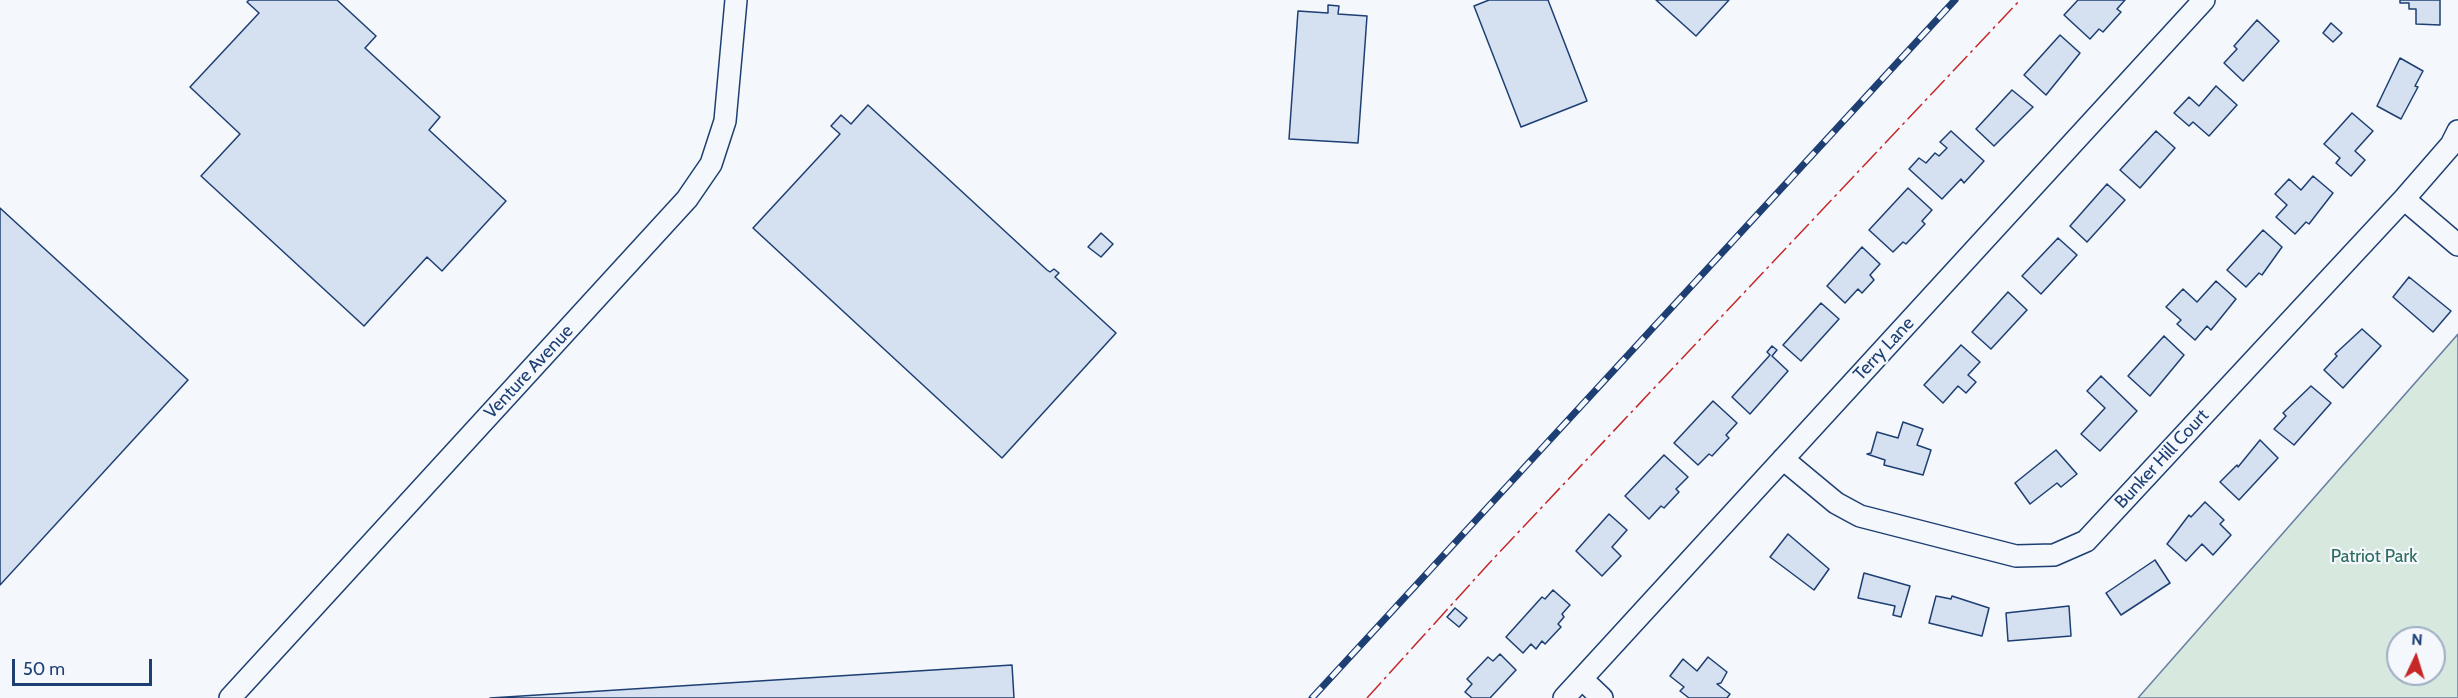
<!DOCTYPE html>
<style>
body{margin:0}
#map{position:relative;width:2458px;height:698px;overflow:hidden;background:#f4f7fb;font-family:Cabin,sans-serif}
canvas{display:block}
.north{position:absolute;left:2386px;top:626px;width:60px;height:60px;box-sizing:border-box;background:#f4f7fb;border:2px solid #9eadc5;border-radius:50%;rotate:4deg;font-size:16px;font-weight:700;line-height:24px;text-align:center;color:#1d3f73}
.north::after{content:'';display:block;margin:auto;width:21px;height:27px;background:#c62828;clip-path:polygon(50% 0,100% 100%,50% 72%,0 100%)}
.scale{position:absolute;left:12px;top:659px;width:140px;height:27px;box-sizing:border-box;border:3px solid #1d3f73;border-top:0;padding-left:8px;font-size:18px;line-height:21px;white-space:nowrap;color:#1d3f73;-webkit-text-stroke:4px #f4f7fb;paint-order:stroke}
</style>
<div id="map">
<canvas width="2458" height="698"></canvas>
<div class="north">N</div>
<div class="scale">50 m</div>
</div>
<script>
const ctx = document.querySelector('canvas').getContext('2d');
ctx.lineJoin = 'round';
function paint(path, color) { ctx.fillStyle = color; ctx.fill(path, 'evenodd'); }
const poly = rows => new Path2D(rows.map(r => 'M' + r).join(''));
function stroke(path, color, width, dash) { ctx.strokeStyle = color; ctx.lineWidth = width; ctx.lineCap = dash ? 'butt' : 'round'; ctx.setLineDash(dash || []); ctx.stroke(path); }
function drawText(font, color, halo, rows, align = 'center') {
  ctx.font = font + ' Cabin,sans-serif'; ctx.lineWidth = 4.5; ctx.setLineDash([]); ctx.textBaseline = 'middle'; ctx.strokeStyle = halo; ctx.fillStyle = color; for (const [text, x, y, turn = 0] of rows) {
    ctx.save(); ctx.translate(x, y); ctx.rotate((+turn || 0) * Math.PI / 180); ctx.textAlign = isNaN(turn) ? turn : align; if (halo) ctx.strokeText(text, 0, 0); ctx.fillText(text, 0, 0); ctx.restore();
  }
}
const green = poly([
 [2458,334,2458,698,2138,698,2458,334],
 [2398,638,2434,638,2434,674,2398,674,2398,638]
]);
const building = poly([
 [249,0,337,0,376,36,365,48,440,117,429,130,506,201,442,271,427,257,364,326,201,176,240,134,190,87,259,13,247,2,249,0],
 [1489,0,1548,0,1587,101,1521,127,1474,6,1489,0],
 [1656,0,1729,0,1696,36,1656,0],
 [2078,0,2125,0,2117,9,2121,12,2103,32,2099,29,2090,39,2064,15,2078,0],
 [2400,0,2440,0,2440,25,2416,24,2416,9,2409,9,2409,3,2400,3,2400,0],
 [1328,5,1339,6,1338,14,1367,16,1358,143,1289,139,1298,11,1328,13,1328,5],
 [2257,20,2279,41,2243,81,2224,63,2237,49,2234,46,2257,20],
 [2331,23,2342,33,2333,42,2323,33,2331,23],
 [2060,35,2080,53,2046,95,2024,75,2060,35],
 [2400,58,2423,71,2415,86,2418,87,2401,119,2377,106,2400,58],
 [2216,86,2237,105,2209,136,2193,122,2189,126,2174,113,2189,97,2199,106,2216,86],
 [2012,90,2033,107,1994,146,1976,129,2012,90],
 [868,105,1047,270,1050,272,1054,269,1059,273,1055,277,1116,333,1002,458,753,228,840,134,831,126,841,115,851,124,868,105],
 [2352,113,2373,131,2355,151,2365,160,2351,176,2336,163,2340,158,2324,144,2352,113],
 [1951,131,1984,161,1964,183,1961,179,1942,199,1909,169,1919,158,1926,163,1935,153,1939,156,1947,148,1940,142,1951,131],
 [2156,131,2175,148,2140,188,2120,170,2156,131],
 [2313,176,2333,193,2309,224,2306,222,2295,234,2276,217,2287,205,2275,194,2289,179,2301,190,2313,176],
 [2107,184,2125,200,2087,242,2070,226,2107,184],
 [1908,188,1932,210,1922,221,1925,224,1906,244,1903,242,1893,252,1869,230,1908,188],
 [0,208,188,380,0,585,0,208],
 [2263,230,2282,247,2262,275,2259,273,2246,287,2227,270,2263,230],
 [1101,233,1113,244,1101,257,1088,247,1101,233],
 [2058,238,2077,255,2041,294,2022,276,2058,238],
 [1862,247,1880,264,1870,275,1874,280,1862,293,1858,289,1845,303,1827,286,1862,247],
 [2409,277,2451,311,2433,332,2393,297,2409,277],
 [2216,281,2236,299,2211,330,2207,326,2195,340,2177,324,2181,320,2166,307,2183,289,2197,302,2216,281],
 [2008,292,2027,310,1991,349,1972,332,2008,292],
 [1821,303,1839,319,1801,361,1783,345,1821,303],
 [2362,329,2381,346,2343,388,2324,370,2337,356,2335,354,2362,329],
 [2164,336,2184,355,2150,396,2128,376,2164,336],
 [1961,345,1980,362,1968,375,1976,382,1966,393,1958,386,1943,403,1924,385,1961,345],
 [1772,346,1777,350,1772,356,1788,371,1750,414,1732,397,1770,355,1767,352,1772,346],
 [2101,376,2137,411,2100,451,2081,434,2105,408,2087,391,2101,376],
 [2311,386,2331,403,2294,445,2274,429,2286,416,2283,413,2311,386],
 [1713,401,1737,423,1726,435,1729,438,1726,441,1712,456,1709,454,1698,465,1674,443,1713,401],
 [1903,422,1923,429,1917,445,1931,450,1923,475,1884,465,1885,460,1867,454,1871,453,1877,432,1898,438,1903,422],
 [2260,440,2278,458,2239,500,2220,482,2237,465,2238,467,2260,440],
 [2056,450,2077,474,2061,487,2057,483,2030,504,2015,483,2056,450],
 [1664,455,1688,477,1676,489,1679,492,1664,508,1661,506,1649,519,1625,496,1664,455],
 [2205,502,2224,520,2220,524,2231,535,2213,555,2202,544,2186,561,2167,544,2189,515,2191,517,2205,502],
 [1609,514,1627,530,1612,547,1621,556,1602,576,1576,551,1609,514],
 [1788,534,1829,569,1814,590,1770,557,1788,534],
 [2155,560,2170,583,2121,615,2106,593,2155,560],
 [1864,573,1910,586,1901,617,1893,615,1895,606,1858,598,1864,573],
 [1553,590,1570,605,1562,614,1564,617,1558,624,1561,627,1545,644,1542,641,1536,649,1531,644,1523,653,1506,637,1542,597,1545,599,1553,590],
 [1936,596,1951,599,1952,596,1989,608,1982,636,1929,623,1936,596],
 [2069,606,2071,636,2008,641,2006,613,2069,606],
 [1455,608,1467,618,1459,627,1447,617,1455,608],
 [1500,654,1516,670,1490,698,1472,698,1465,692,1472,684,1467,679,1488,657,1493,661,1500,654],
 [1708,657,1727,672,1721,683,1717,684,1730,694,1727,698,1689,698,1680,691,1684,687,1670,676,1683,659,1697,671,1708,657],
 [1012,665,1014,698,490,698,1012,665]
]);
const minor = poly([
 [2404,199,2458,245],
 [1783,459,1836,503,1860,516,2016,556,2054,555,2086,541,2404,199,2451,145,2458,131],
 [1582,679,1602,698],
 [230,698,687,199,711,164,725,121,736,0],
 [1564,698,2204,0]
]);
const rail = poly([
 [1312,698,1955,0]
]);
const power = poly([
 [1367,698,1493,559,2020,0]
]);
const streetNames = [
 ["Terry Lane",1884,349,-47],
 ["Venture Avenue",529,372,-47],
 ["Bunker Hill Court",2162,459,-47]
];
const parkNames = [
 ["Patriot Park",2374,557]
];
paint(green, '#d7e8df');
stroke(green, '#687fa3', 1.5);
paint(building, '#d5e0f0');
stroke(building, '#1d3f73', 1.5);
stroke(minor, '#1d3f73', 24);
stroke(minor, '#f4f7fb', 21);
stroke(rail, '#1d3f73', 7);
stroke(rail, '#f4f7fb', 4.5, [14]);
stroke(power, '#c62828', 1.5, [21, 4.5, 3, 4.5]);
drawText('18px', '#1d3f73', '#f4f7fb', streetNames);
drawText('18px', '#2c6c60', '#f4f7fb', parkNames);
</script>
